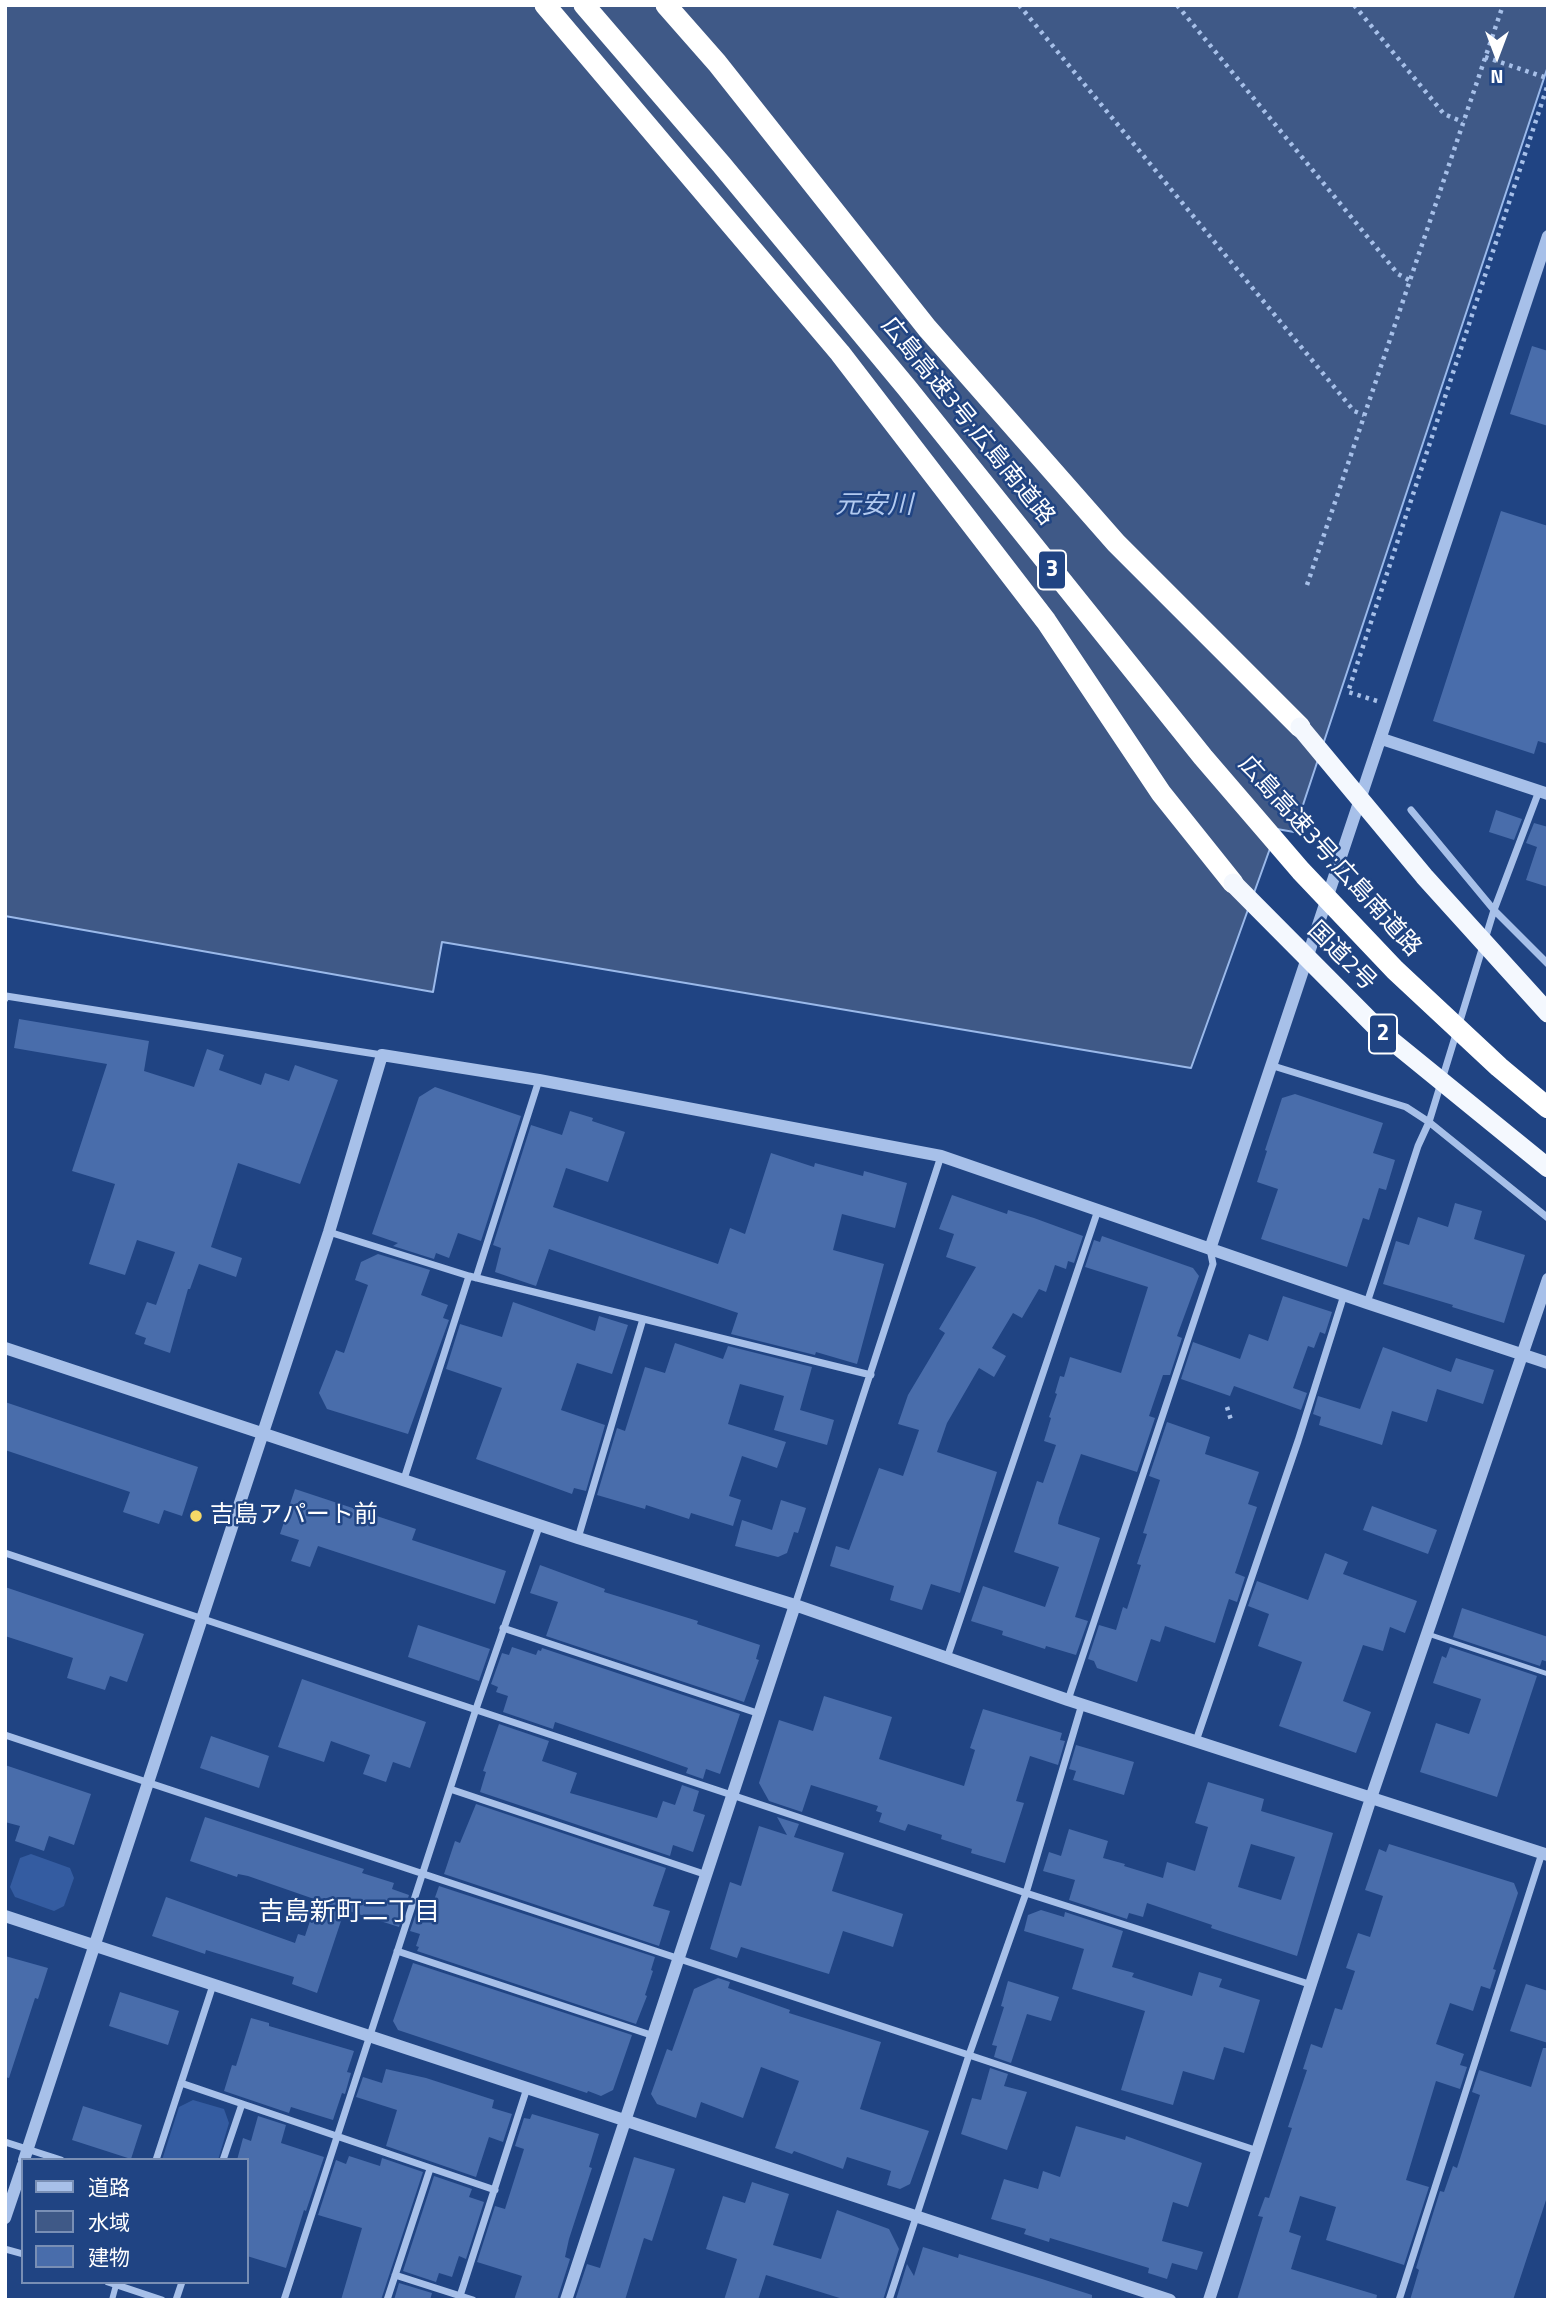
<!DOCTYPE html>
<meta charset="utf-8">
<style>
body{margin:0}
#map{position:relative;width:1553px;height:2305px;overflow:hidden;background:#204483;font-family:"Titillium Web","Noto Sans JP",sans-serif}
canvas{display:block}
.frame{position:absolute;inset:0;border:7px solid #fff;pointer-events:none}
.legend{position:absolute;left:21px;top:2158px;width:228px;height:126px;box-sizing:border-box;background:#204483;border:2px solid #798fb5;margin:0;padding:9px 12px;list-style:none;font-size:21px;color:#fff}
.legend li{display:flex;align-items:center;gap:14px;height:35px}
.legend b{width:35px;border:2px solid #798fb5}
.north{position:absolute;left:1462px;top:21px;width:70px;height:70px;-webkit-text-stroke:5px #204483;paint-order:stroke;rotate:180deg;font-size:19px;font-weight:700;line-height:28px;text-align:center;color:#fff}
.north::after{content:'';display:block;margin:auto;width:24px;height:32px;background:#fff;clip-path:polygon(50% 0,100% 100%,50% 72%,0 100%)}
</style>
<div id="map">
<canvas width="1553" height="2305"></canvas>
<div class="frame"></div>
<ul class="legend">
<li><b style="height:9px;background:#a7c0e9"></b>道路</li>
<li><b style="height:19px;background:#3f5987"></b>水域</li>
<li><b style="height:19px;background:#496dab"></b>建物</li>
</ul>
<div class="north">N</div>
</div>
<script>
const ctx = document.querySelector('canvas').getContext('2d');
ctx.lineJoin = 'round';
function paint(path, color) { ctx.fillStyle = color; ctx.fill(path, 'evenodd'); }
const poly = rows => new Path2D(rows.map(r => 'M' + r).join(''));
function stroke(path, color, width, dash) { ctx.strokeStyle = color; ctx.lineWidth = width; ctx.lineCap = dash ? 'butt' : 'round'; ctx.setLineDash(dash || []); ctx.stroke(path); }
function drawText(font, color, halo, rows, align = 'center') {
  ctx.font = font + ' "Titillium Web","Noto Sans JP",sans-serif'; ctx.lineWidth = 5; ctx.setLineDash([]); ctx.textBaseline = 'middle'; ctx.strokeStyle = halo; ctx.fillStyle = color; for (const [text, x, y, turn = 0] of rows) {
    ctx.save(); ctx.translate(x, y); ctx.rotate((+turn || 0) * Math.PI / 180); ctx.textAlign = isNaN(turn) ? turn : align; if (halo) ctx.strokeText(text, 0, 0); ctx.fillText(text, 0, 0); ctx.restore();
  }
}
const green = poly([
 [31,1854,70,1868,74,1878,64,1906,54,1911,15,1897,10,1887,20,1858],
 [193,2100,224,2109,229,2123,218,2160,162,2160,179,2107]
]);
const water = poly([
 [5,5,1548,5,1548,66,1294,832,1277,829,1191,1068,442,942,433,992,5,916,5,5]
]);
const building = poly([
 [1532,346,1548,351,1548,426,1510,414],
 [1501,511,1548,526,1548,744,1538,741,1534,754,1433,721],
 [1496,810,1522,819,1514,840,1489,832],
 [1534,823,1548,827,1548,887,1526,880,1537,847,1526,843],
 [19,1019,149,1041,144,1071,194,1087,207,1049,224,1055,219,1070,261,1085,265,1073,289,1081,295,1065,338,1080,300,1184,238,1163,211,1247,242,1258,236,1277,199,1264,190,1289,188,1289,170,1353,144,1344,146,1338,135,1334,147,1302,156,1305,175,1252,137,1240,125,1275,89,1264,115,1184,72,1171,107,1064,14,1048],
 [435,1087,521,1116,481,1241,458,1233,449,1258,436,1253,434,1259,393,1246,398,1243,372,1234,419,1097],
 [1295,1094,1383,1123,1373,1153,1395,1160,1386,1190,1379,1188,1369,1220,1363,1218,1347,1267,1261,1239,1278,1189,1257,1182,1267,1151,1265,1150,1282,1098],
 [570,1111,593,1118,592,1121,625,1132,608,1182,566,1168,553,1207,718,1264,730,1228,745,1234,771,1153,814,1167,815,1163,863,1176,864,1171,907,1183,895,1228,842,1214,833,1250,884,1264,857,1364,816,1352,815,1355,731,1334,738,1313,549,1249,536,1286,495,1272,501,1248,493,1245,531,1125,562,1135],
 [952,1195,1007,1214,1008,1210,1034,1218,1083,1236,1074,1263,1068,1261,1066,1269,1055,1265,1046,1292,1039,1289,1022,1318,1013,1313,992,1348,1006,1356,994,1377,979,1368,947,1423,937,1452,997,1472,960,1593,931,1584,922,1610,890,1600,894,1586,830,1566,836,1546,849,1550,879,1468,903,1476,919,1430,898,1424,908,1395,945,1333,939,1329,976,1267,946,1257,954,1234,939,1229],
 [1455,1203,1482,1211,1474,1239,1525,1255,1504,1323,1452,1307,1453,1305,1383,1284,1396,1241,1409,1245,1418,1217,1448,1227],
 [1102,1236,1193,1268,1199,1276,1177,1336,1182,1338,1170,1375,1163,1375,1149,1416,1155,1418,1137,1472,1081,1454,1059,1518,1058,1524,1100,1538,1075,1617,1088,1621,1076,1655,1046,1646,1045,1649,1002,1635,1003,1631,971,1621,983,1586,1045,1607,1059,1567,1014,1552,1037,1481,1043,1483,1056,1445,1044,1441,1051,1418,1049,1417,1057,1394,1055,1393,1060,1376,1064,1377,1070,1357,1121,1373,1148,1287,1085,1267,1094,1240,1100,1242],
 [378,1254,430,1270,421,1295,448,1305,443,1318,449,1320,408,1434,327,1409,319,1393,336,1350,344,1353,368,1285,355,1280,361,1262],
 [1283,1296,1332,1312,1325,1334,1320,1332,1314,1348,1308,1346,1293,1388,1307,1393,1301,1410,1234,1386,1230,1396,1181,1379,1193,1342,1240,1359,1249,1334,1268,1341],
 [513,1302,595,1331,599,1316,628,1325,612,1374,577,1363,561,1410,605,1425,586,1491,574,1488,572,1494,476,1459,502,1388,446,1369,460,1324,502,1337],
 [675,1343,723,1359,728,1346,812,1367,800,1410,834,1420,827,1445,774,1430,784,1396,740,1384,728,1424,786,1442,777,1468,742,1456,729,1496,741,1500,733,1526,691,1513,689,1519,646,1505,645,1509,597,1495,617,1428,625,1431,645,1367,665,1373],
 [1383,1347,1451,1372,1456,1358,1494,1370,1483,1404,1437,1389,1427,1422,1392,1411,1382,1445,1319,1425,1321,1417,1313,1414,1318,1396,1360,1409],
 [5,1402,198,1467,182,1516,164,1510,159,1524,123,1512,130,1492,5,1450],
 [1167,1422,1210,1437,1205,1454,1259,1472,1248,1504,1257,1507,1235,1573,1245,1577,1237,1602,1229,1599,1215,1643,1165,1626,1160,1642,1151,1639,1137,1682,1097,1668,1094,1661,1088,1659,1099,1625,1116,1630,1123,1607,1127,1609,1141,1565,1137,1564,1147,1534,1143,1533,1160,1480,1149,1476],
 [295,1489,416,1529,412,1540,506,1571,495,1604,318,1546,310,1567,291,1561,299,1540,280,1534],
 [781,1500,806,1508,798,1533,794,1532,787,1553,778,1557,735,1546,742,1520,772,1530],
 [1372,1506,1437,1530,1428,1554,1363,1530],
 [1325,1553,1348,1562,1343,1574,1417,1601,1405,1633,1390,1627,1383,1651,1363,1645,1343,1701,1371,1712,1356,1753,1279,1726,1302,1662,1258,1646,1269,1614,1248,1606,1257,1581,1308,1600],
 [540,1565,605,1589,604,1592,698,1621,697,1624,760,1645,756,1659,759,1660,744,1702,546,1636,558,1602,530,1593],
 [5,1587,144,1634,127,1682,110,1676,105,1690,67,1678,73,1658,5,1636],
 [1462,1608,1548,1637,1548,1662,1542,1660,1540,1666,1453,1637],
 [418,1625,490,1649,479,1681,408,1657],
 [512,1647,536,1655,538,1650,541,1651,542,1648,740,1714,720,1774,706,1769,703,1779,686,1773,688,1768,646,1753,555,1722,553,1729,503,1712,508,1696,496,1692,498,1687,491,1684,502,1653,509,1655],
 [1450,1647,1537,1676,1497,1797,1420,1772,1436,1723,1469,1734,1481,1699,1433,1683,1442,1656,1446,1658],
 [302,1679,426,1722,410,1768,393,1762,386,1782,363,1774,370,1755,331,1741,324,1762,278,1747],
 [824,1696,892,1717,879,1759,964,1786,975,1750,970,1748,983,1709,1062,1733,1060,1740,1065,1741,1058,1765,1030,1756,1016,1801,1024,1803,1005,1863,971,1853,972,1849,941,1839,942,1835,908,1824,905,1831,879,1822,882,1813,876,1811,878,1806,811,1785,802,1812,769,1801,759,1783,779,1720,813,1731],
 [499,1724,549,1741,542,1761,577,1773,570,1793,657,1818,663,1801,675,1805,682,1785,699,1791,693,1811,705,1815,693,1852,673,1845,670,1856,480,1792,486,1772,483,1771],
 [211,1736,269,1756,259,1788,200,1768],
 [1076,1745,1134,1762,1124,1795,1073,1780,1076,1771,1069,1769],
 [5,1765,91,1794,74,1845,49,1836,44,1851,15,1841,20,1826,5,1822],
 [1208,1782,1264,1799,1261,1811,1333,1833,1297,1956,1211,1928,1212,1925,1147,1903,1143,1917,1129,1913,1127,1919,1069,1900,1075,1880,1043,1871,1049,1852,1061,1856,1069,1829,1108,1841,1103,1858,1125,1864,1124,1866,1163,1878,1167,1862,1195,1871,1208,1827,1195,1823],
 [1251,1844,1295,1857,1281,1900,1238,1887],
 [476,1804,666,1868,653,1906,670,1911,659,1946,444,1874,455,1841,460,1843],
 [205,1817,364,1869,362,1873,394,1883,392,1889,409,1895,399,1927,349,1911,349,1914,344,1912,317,1993,292,1984,294,1977,206,1950,205,1954,152,1936,166,1897,295,1943,298,1934,305,1936,317,1900,248,1876,238,1874,237,1877,190,1861],
 [777,1817,799,1824,794,1837,844,1853,832,1891,903,1914,893,1947,843,1931,829,1974,741,1947,737,1958,710,1949,730,1882,741,1886,759,1826,787,1835],
 [1389,1844,1514,1883,1518,1893,1493,1969,1496,1970,1490,1989,1481,1986,1473,2011,1450,2003,1436,2044,1464,2054,1460,2065,1467,2067,1460,2089,1436,2081,1406,2180,1429,2187,1404,2265,1326,2240,1336,2207,1300,2196,1289,2232,1301,2236,1291,2269,1377,2295,1376,2300,1237,2300,1263,2217,1258,2216,1265,2197,1269,2198,1292,2128,1288,2127,1307,2070,1303,2069,1311,2044,1322,2048,1335,2008,1342,2010,1355,1971,1346,1968,1358,1933,1370,1937,1383,1896,1365,1890,1379,1849,1386,1852],
 [439,1886,655,1957,651,1970,653,1971,645,1995,647,1996,636,2024,417,1951,419,1947,416,1946,420,1934,410,1931,421,1899,433,1903],
 [1041,1910,1064,1917,1065,1912,1123,1931,1112,1967,1134,1973,1132,1977,1192,1996,1199,1972,1222,1979,1219,1987,1260,2000,1244,2053,1224,2047,1214,2080,1183,2071,1173,2105,1121,2090,1145,2011,1072,1989,1084,1949,1024,1931,1028,1915],
 [5,1956,48,1968,38,1999,35,1998,9,2078,5,2077],
 [413,1963,632,2035,613,2090,601,2096,588,2091,587,2093,398,2030,393,2021],
 [718,1978,730,1982,728,1988,790,2010,789,2013,881,2042,860,2109,929,2131,910,2184,900,2189,887,2185,891,2171,847,2157,843,2169,794,2151,792,2154,775,2148,799,2081,761,2067,743,2118,701,2102,696,2118,657,2104,651,2094,667,2049,672,2051,694,1989],
 [1008,1981,1059,1997,1051,2021,1027,2014,1011,2063,994,2057,997,2046,992,2045,1004,2007,1001,2006],
 [1526,1984,1548,1991,1548,2043,1510,2031],
 [120,1992,179,2011,168,2045,109,2026],
 [251,2018,269,2023,269,2026,354,2051,347,2072,351,2073,345,2094,342,2093,333,2120,291,2107,289,2113,224,2091,232,2065,236,2066],
 [1543,2048,1548,2048,1548,2194,1513,2300,1410,2300,1419,2270,1416,2268,1440,2191,1444,2192,1453,2166,1457,2168,1480,2095,1472,2092,1479,2070,1531,2087],
 [990,2068,1008,2074,1004,2086,1027,2092,1007,2150,961,2134,972,2098,981,2100],
 [386,2069,426,2078,494,2100,492,2108,512,2114,503,2142,489,2137,476,2177,386,2146,397,2110,356,2097,363,2077,382,2083],
 [83,2106,142,2125,131,2159,72,2140],
 [532,2114,599,2134,589,2167,592,2168,569,2239,565,2257,570,2259,557,2300,514,2300,522,2276,477,2262,495,2206,505,2209,524,2149,515,2146,524,2118,530,2119],
 [258,2116,286,2125,281,2143,324,2157,306,2211,304,2210,286,2268,247,2256,247,2160,237,2160,243,2138,251,2141],
 [1076,2126,1125,2140,1126,2136,1202,2163,1188,2207,1173,2202,1162,2241,1203,2252,1197,2270,1172,2263,1167,2279,1148,2273,1149,2268,1103,2254,1050,2238,1049,2242,1024,2234,1026,2229,991,2219,1004,2179,1038,2189,1043,2171,1060,2177],
 [349,2156,380,2166,382,2158,423,2172,381,2300,341,2300,362,2228,318,2215,336,2160,346,2164],
 [634,2157,675,2169,652,2241,644,2238,625,2300,575,2300,587,2264,600,2268],
 [434,2176,472,2189,469,2197,484,2202,466,2259,459,2256,452,2277,439,2273,436,2282,403,2271],
 [752,2182,789,2194,773,2245,821,2259,837,2210,889,2229,899,2249,883,2300,846,2300,766,2275,758,2300,724,2300,737,2259,706,2249,723,2196,745,2203],
 [923,2247,958,2258,959,2254,1042,2279,1092,2295,1092,2300,896,2300,907,2264,914,2276],
 [399,2283,432,2293,430,2300,394,2300]
]);
const path = poly([
 [1019,5,1354,411,1364,415],
 [1177,5,1398,274,1409,280],
 [1354,5,1444,114,1463,122],
 [1485,57,1544,77],
 [1307,585,1503,5],
 [1377,701,1348,692,1548,84],
 [1227,1407,1231,1420]
]);
const service = poly([
 [1428,1634,1548,1674]
]);
const pedestrian = poly([
 [112,2300,116,2285]
]);
const minor = poly([
 [1411,810,1494,910,1548,964],
 [5,999,6,996,382,1055],
 [1270,1065,1406,1107,1429,1122,1548,1218],
 [329,1232,469,1276,871,1375],
 [476,1278,539,1080],
 [1367,1303,1418,1146,1429,1122,1494,910,1539,791],
 [404,1479,469,1276],
 [578,1538,643,1319],
 [5,1553,1026,1893,1312,1985],
 [795,1605,941,1156],
 [503,1628,760,1714],
 [947,1658,1098,1210],
 [1068,1700,1213,1264,1210,1249],
 [5,1735,1258,2151],
 [1196,1741,1298,1441,1344,1295],
 [450,1789,707,1875],
 [397,1951,654,2036],
 [181,2083,495,2190],
 [5,2142,61,2160],
 [156,2160,213,1985],
 [223,2160,242,2104],
 [5,2249,23,2254],
 [395,2275,473,2300],
 [108,2282,162,2300],
 [460,2296,527,2088],
 [176,2300,182,2282],
 [284,2300,476,1709,540,1524],
 [387,2300,430,2169],
 [889,2300,969,2055,1026,1893,1082,1704],
 [1399,2300,1542,1853]
]);
const tertiary = poly([
 [1382,739,1548,794],
 [1210,1249,1548,236],
 [5,1348,578,1538,795,1605,1068,1700,1548,1855],
 [5,1916,1170,2300],
 [24,2160,329,1232,382,1055,539,1080,941,1156,1367,1303,1548,1363],
 [5,2218,23,2165],
 [566,2300,795,1605],
 [1209,2300,1371,1798,1548,1279]
]);
const motorway = poly([
 [545,5,840,353,1046,621,1161,793,1233,883],
 [666,5,717,63,927,328,1116,543,1300,727]
]);
const trunkBridge = poly([
 [1300,727,1424,876,1548,1013],
 [1233,883,1381,1032,1548,1168]
]);
const motorwayBridge = poly([
 [584,5,721,164,907,388,1203,757,1301,871,1395,970,1499,1067,1548,1108]
]);
const markers = [
 [196,1516,7,"#f6d867"]
];
const shields = [
 [1052,570,28],
 [1383,1034,28]
];
const shieldNames = [
 ["3",1052,570],
 ["2",1383,1034]
];
const streetNames = [
 ["広島高速3号;広島南道路",967,422,51],
 ["広島高速3号;広島南道路",1329,857,48],
 ["国道2号",1341,957,45]
];
const poiNames = [
 ["吉島アパート前",210,1516]
];
const waterNames = [
 ["元安川",874,507]
];
const neighbourhoodNames = [
 ["吉島新町二丁目",349,1914]
];
paint(green, '#345ca1');
paint(water, '#3f5987');
stroke(water, '#9ab9ea', 2);
paint(building, '#496dab');
stroke(path, '#a7c0e9', 4.5, [3.5, 5]);
stroke(service, '#a7c0e9', 5);
stroke(pedestrian, '#a7c0e9', 6);
stroke(minor, '#a7c0e9', 7);
stroke(tertiary, '#a7c0e9', 12);
stroke(motorway, '#fff', 21);
stroke(trunkBridge, '#f4f8fe', 19);
stroke(motorwayBridge, '#fff', 21);
for (const [x, y, r, color] of markers) { const dot = new Path2D(); dot.arc(x, y, r, 0, 2 * Math.PI); ctx.fillStyle = color; ctx.fill(dot); stroke(dot, '#204483', 2.5); }
for (const [x, y, w] of shields) { const box = new Path2D(); box.roundRect(x - w / 2, y - 19.5, w, 39, 5); ctx.fillStyle = '#204483'; ctx.fill(box); stroke(box, '#fff', 2); }
drawText('bold 23px', '#fff', null, shieldNames);
drawText('24px', '#fff', '#204483', streetNames);
drawText('24px', '#fff', '#204483', poiNames, 'left');
drawText('italic 26px', '#b2caf0', '#204483', waterNames);
drawText('26px', '#fff', '#204483', neighbourhoodNames);
</script>
